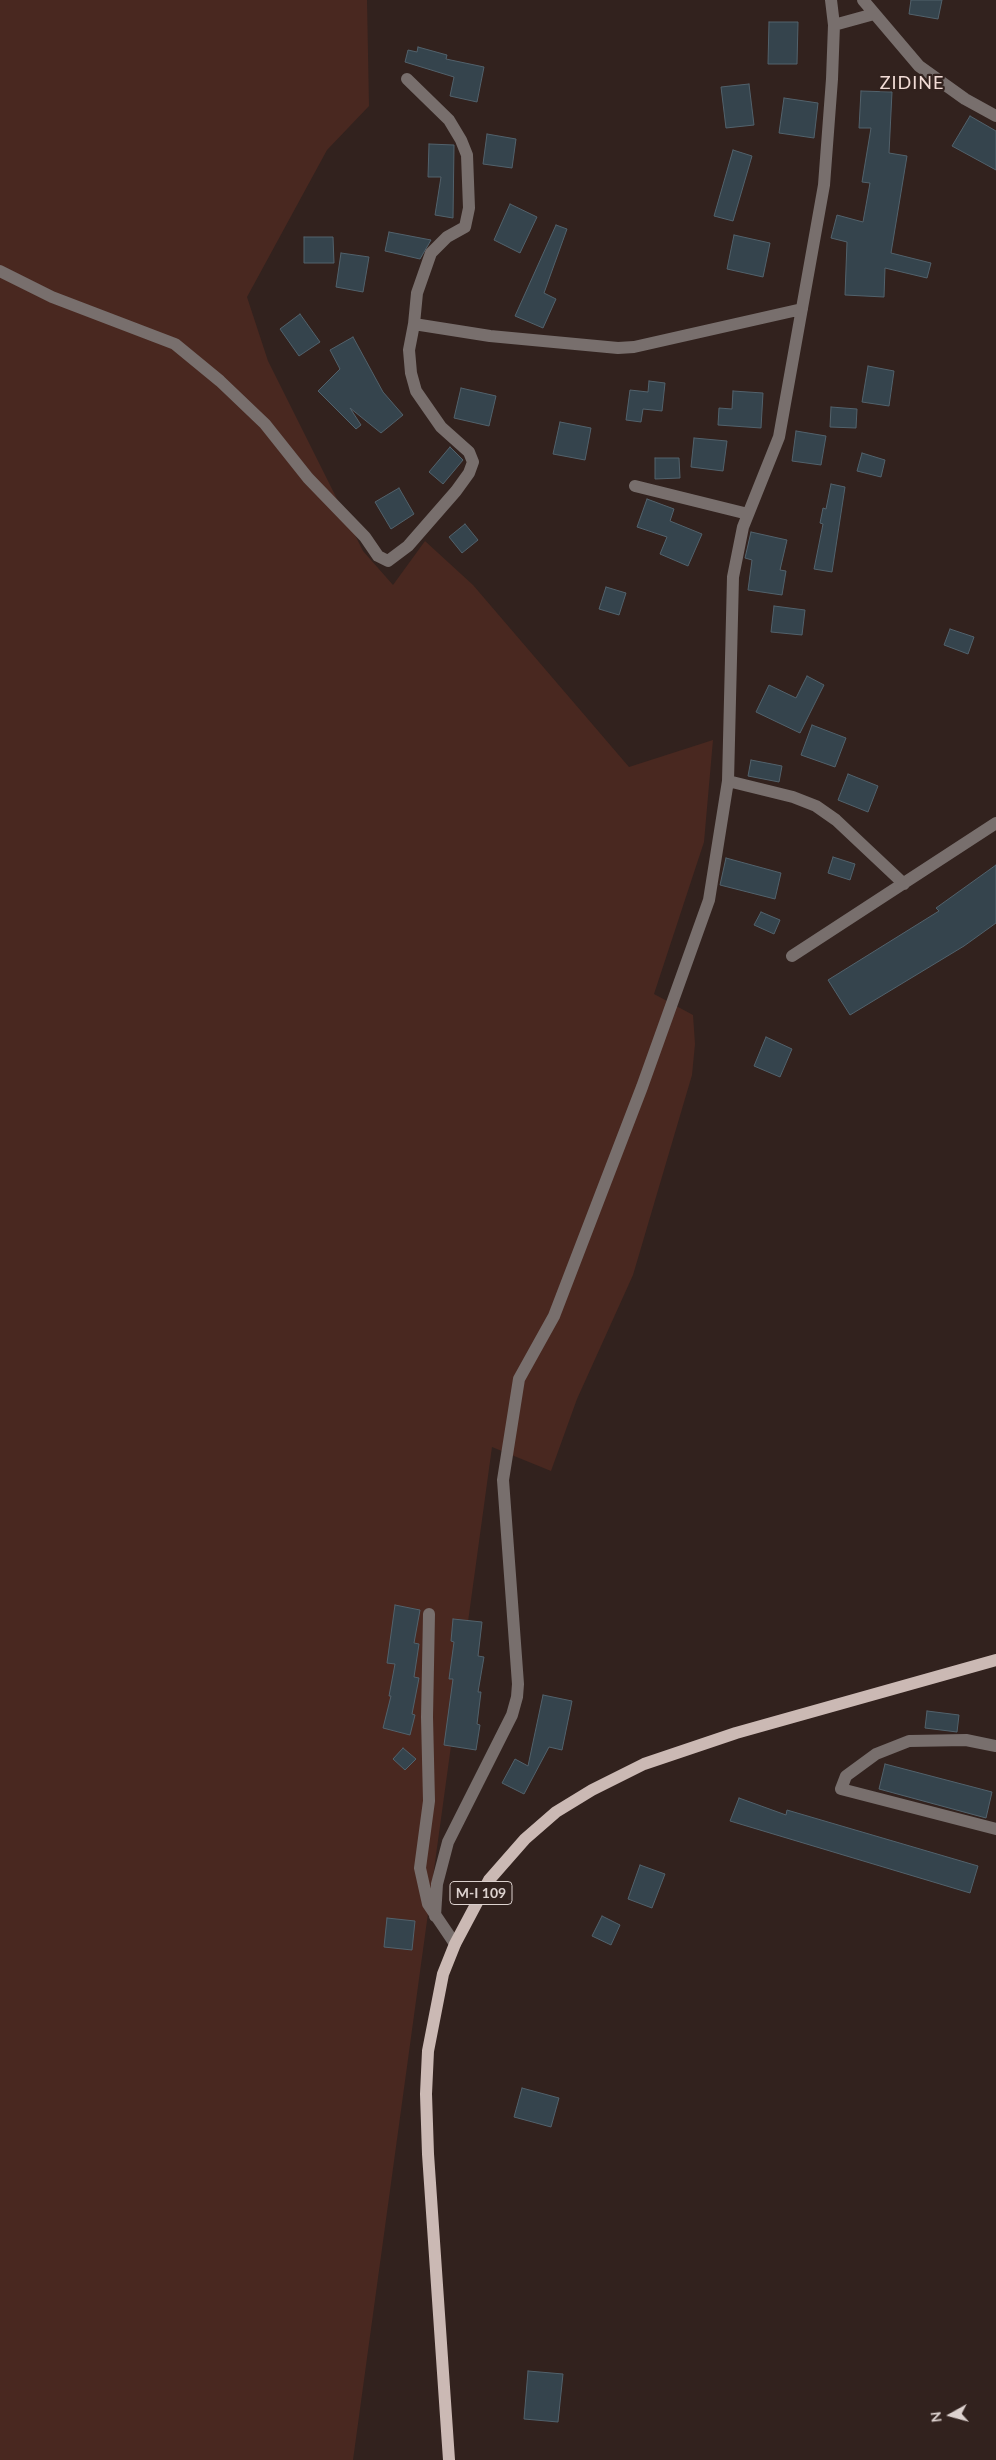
<!DOCTYPE html>
<style>
body{margin:0}
#map{position:relative;width:996px;height:2460px;overflow:hidden;background:#32221e;font-family:Lato,sans-serif}
canvas{display:block}
.north{position:absolute;left:926px;top:2390px;width:50px;height:50px;-webkit-text-stroke:4px #32221e;paint-order:stroke;rotate:263deg;font-size:14px;font-weight:700;line-height:20px;text-align:center;color:#ddd2cf}
.north::after{content:'';display:block;margin:auto;width:18px;height:22px;background:#ddd2cf;clip-path:polygon(50% 0,100% 100%,50% 72%,0 100%)}
</style>
<div id="map">
<canvas width="996" height="2460"></canvas>
<div class="north">N</div>
</div>
<script>
const ctx = document.querySelector('canvas').getContext('2d');
ctx.lineJoin = 'round';
function paint(path, color) { ctx.fillStyle = color; ctx.fill(path, 'evenodd'); }
const poly = rows => new Path2D(rows.map(r => 'M' + r).join(''));
function stroke(path, color, width, dash) { ctx.strokeStyle = color; ctx.lineWidth = width; ctx.lineCap = dash ? 'butt' : 'round'; ctx.setLineDash(dash || []); ctx.stroke(path); }
function drawText(font, color, halo, rows, align = 'center') {
  ctx.font = font + ' Lato,sans-serif'; ctx.lineWidth = 4.5; ctx.setLineDash([]); ctx.textBaseline = 'middle'; ctx.strokeStyle = halo; ctx.fillStyle = color; for (const [text, x, y, turn = 0] of rows) {
    ctx.save(); ctx.translate(x, y); ctx.rotate((+turn || 0) * Math.PI / 180); ctx.textAlign = isNaN(turn) ? turn : align; if (halo) ctx.strokeText(text, 0, 0); ctx.fillText(text, 0, 0); ctx.restore();
  }
}
const green = poly([
 [0,0,367,0,369,106,327,150,247,297,268,361,363,551,393,585,425,541,473,585,629,767,713,740,704,842,654,994,693,1015,695,1044,692,1075,633,1275,577,1399,551,1471,492,1447,353,2460,0,2460]
]);
const building = poly([
 [911,0,942,0,938,19,909,14,911,0],
 [769,22,798,22,797,64,768,64,769,22],
 [418,47,447,55,446,59,484,67,477,102,450,96,454,77,405,62,408,50,417,52,418,47],
 [749,84,754,125,726,128,721,87,749,84],
 [861,91,892,92,889,153,907,156,891,253,931,263,927,278,885,268,884,297,845,295,847,242,831,238,837,215,863,222,870,183,862,182,871,128,859,128,861,91],
 [784,98,818,103,814,138,779,133,784,98],
 [970,116,996,131,996,170,952,146,970,116],
 [487,134,516,139,512,168,483,164,487,134],
 [429,144,454,145,453,218,435,215,441,177,428,177,429,144],
 [733,150,752,156,733,221,714,216,733,150],
 [510,204,537,217,520,253,494,240,510,204],
 [556,225,567,229,544,293,556,299,543,328,515,316,556,225],
 [389,232,431,240,420,259,385,251,389,232],
 [734,235,770,243,763,277,727,269,734,235],
 [304,237,333,237,334,263,304,263,304,237],
 [341,253,369,257,363,292,336,287,341,253],
 [300,314,320,342,299,356,280,329,300,314],
 [353,337,383,392,403,415,381,433,350,408,361,425,356,429,318,391,340,369,330,350,353,337],
 [868,366,894,371,889,406,862,402,868,366],
 [649,381,665,383,662,411,643,409,641,422,626,420,630,390,648,392,649,381],
 [461,388,496,396,489,426,454,418,461,388],
 [733,391,763,393,761,428,718,425,719,408,732,409,733,391],
 [831,407,857,409,856,428,830,427,831,407],
 [560,422,591,428,585,460,553,454,560,422],
 [796,431,826,436,821,465,792,461,796,431],
 [694,438,727,441,723,471,691,467,694,438],
 [450,447,463,460,443,484,429,472,450,447],
 [862,453,885,460,881,477,857,471,862,453],
 [655,458,679,458,680,478,655,479,655,458],
 [831,484,845,487,832,572,814,569,823,524,820,523,823,508,826,509,831,484],
 [399,488,414,514,391,529,375,502,399,488],
 [647,499,674,509,670,521,702,534,688,566,660,554,667,537,637,527,647,499],
 [465,524,478,540,462,553,449,537,465,524],
 [751,532,787,540,780,570,786,571,782,595,748,590,752,560,745,558,751,532],
 [606,587,626,593,619,615,599,609,606,587],
 [774,606,805,610,802,635,771,632,774,606],
 [950,629,974,637,968,654,944,645,950,629],
 [807,676,824,685,800,733,756,712,769,685,796,698,807,676],
 [812,725,846,738,835,767,801,755,812,725],
 [751,760,782,766,779,782,748,776,751,760],
 [848,774,878,786,868,812,838,800,848,774],
 [833,857,855,864,850,880,828,873,833,857],
 [726,858,781,873,775,899,720,885,726,858],
 [996,865,996,923,964,946,850,1015,828,980,939,911,936,908,996,865],
 [761,912,780,920,774,934,754,925,761,912],
 [766,1037,792,1049,780,1077,754,1066,766,1037],
 [395,1605,420,1610,414,1643,419,1644,414,1677,419,1678,412,1714,415,1715,410,1735,383,1728,391,1696,389,1696,395,1664,387,1663,395,1605],
 [453,1619,482,1622,478,1656,484,1657,478,1692,481,1692,477,1724,480,1725,476,1750,444,1745,453,1679,449,1679,454,1642,451,1641,453,1619],
 [543,1695,572,1701,562,1750,549,1747,524,1794,502,1783,515,1759,528,1766,543,1695],
 [927,1711,959,1715,957,1732,925,1728,927,1711],
 [403,1748,416,1759,405,1770,393,1759,403,1748],
 [885,1764,992,1792,986,1818,879,1789,885,1764],
 [739,1798,786,1815,787,1810,978,1866,970,1893,730,1821,739,1798],
 [640,1865,665,1874,652,1908,628,1899,640,1865],
 [602,1916,620,1925,611,1945,592,1936,602,1916],
 [387,1918,415,1921,412,1950,384,1947,387,1918],
 [522,2088,559,2098,551,2127,514,2117,522,2088],
 [528,2371,563,2374,558,2422,524,2419,528,2371]
]);
const minor = poly([
 [863,0,919,66,965,99,996,116],
 [834,25,874,14],
 [407,79,449,120,461,140,467,155,469,208,465,227,447,237,431,253,417,293,414,324,490,336,618,348,634,347,802,309],
 [0,271,52,297,175,344,220,381,265,424,308,478,365,537,378,556,388,561,408,546,456,491,469,473,473,462,469,452,441,427,416,391,411,373,409,350,414,324],
 [635,486,748,514],
 [728,781,793,797,816,806,836,820,904,884],
 [792,956,996,823],
 [429,1614,427,1717,429,1801,420,1868,428,1904,455,1944],
 [996,1746,966,1740,909,1741,876,1754,846,1776,841,1789,996,1829],
 [435,1916,437,1884,448,1842,512,1715,517,1697,518,1684,503,1480,519,1379,554,1316,642,1087,709,900,728,781,733,577,743,527,779,437,824,185,832,79,834,25,831,0]
]);
const major = poly([
 [449,2460,428,2154,426,2094,428,2051,443,1974,455,1944,489,1880,525,1839,556,1812,592,1790,644,1764,736,1733,996,1660]
]);
const shields = [
 [481,1893,62]
];
const shieldNames = [
 ["M-I 109",481,1893]
];
const quarterNames = [
 ["ZIDINE",912,83]
];
paint(green, '#492820');
paint(building, '#35444d');
stroke(building, '#52626c', 1);
stroke(minor, '#786f6d', 12);
stroke(major, '#cbb9b4', 12);
for (const [x, y, w] of shields) { const box = new Path2D(); box.roundRect(x - w / 2, y - 11.5, w, 23, 4); ctx.fillStyle = '#32221e'; ctx.fill(box); stroke(box, '#ddd2cf', 1); }
drawText('bold 14px', '#ddd2cf', null, shieldNames);
ctx.letterSpacing = '1px';
drawText('18px', '#f2dcd6', '#32221e', quarterNames);
ctx.letterSpacing = '0px';
</script>
